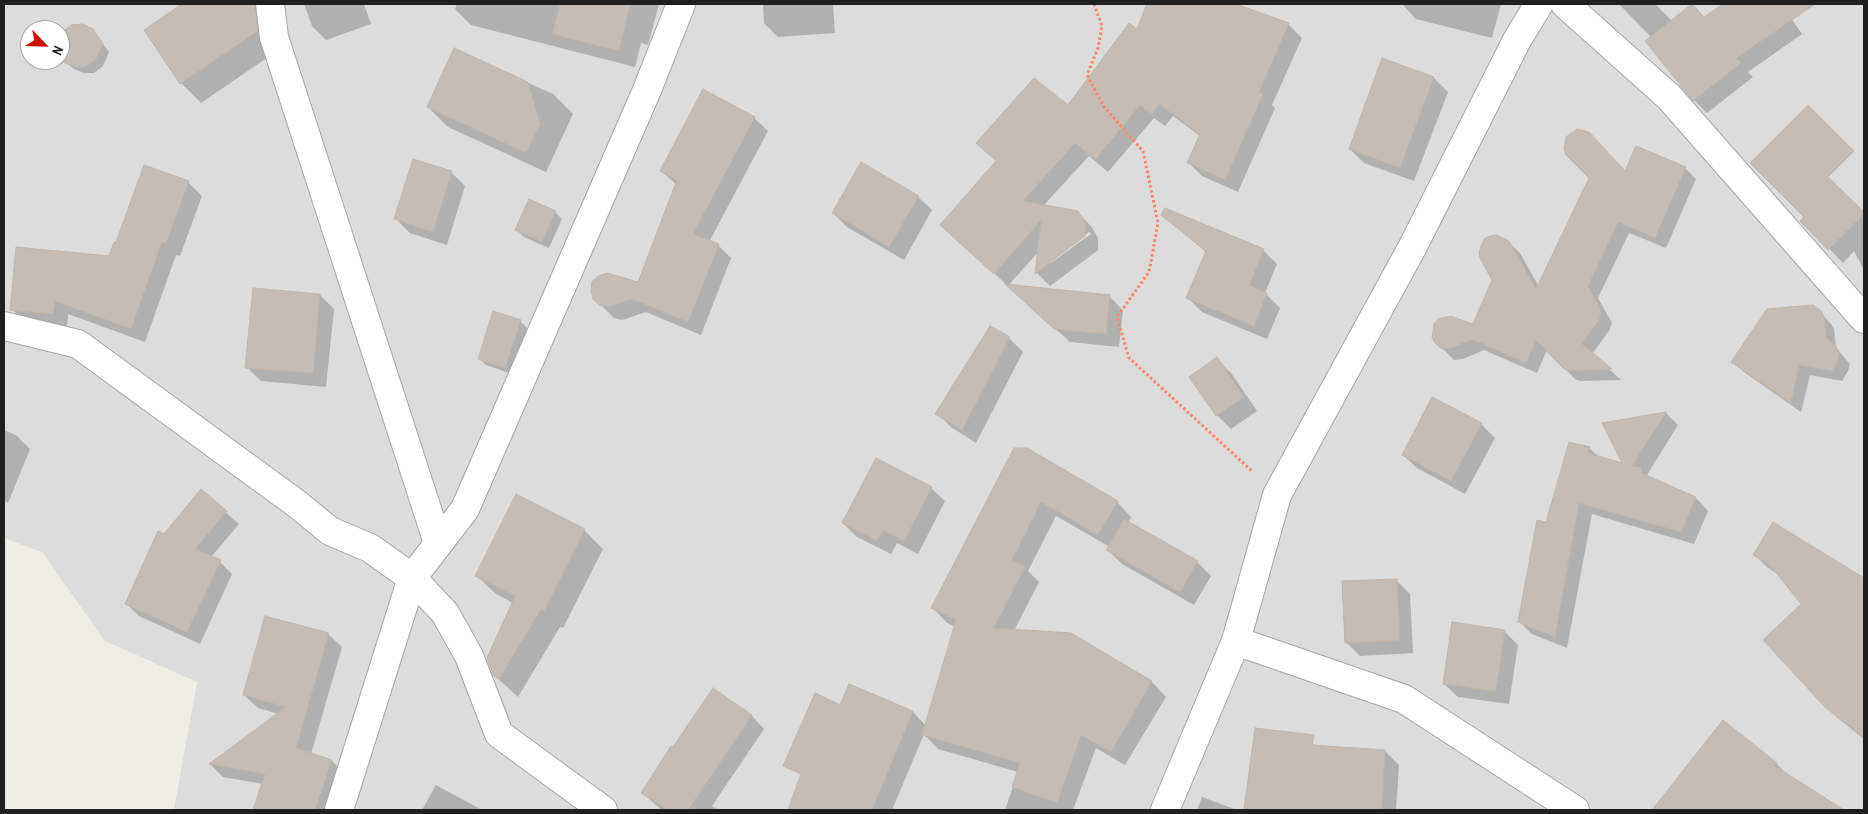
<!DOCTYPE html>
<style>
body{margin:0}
#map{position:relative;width:1868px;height:814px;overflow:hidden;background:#f0ede5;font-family:"Archivo Narrow",sans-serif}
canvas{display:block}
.frame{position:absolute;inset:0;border:5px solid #1f1f1f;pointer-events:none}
.north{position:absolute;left:20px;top:20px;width:50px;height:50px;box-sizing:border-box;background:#fff;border:1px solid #a5a5a5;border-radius:50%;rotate:114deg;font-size:14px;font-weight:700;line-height:20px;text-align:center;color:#1f1f1f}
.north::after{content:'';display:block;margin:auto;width:18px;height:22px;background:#ce1000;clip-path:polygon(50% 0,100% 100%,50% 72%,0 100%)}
</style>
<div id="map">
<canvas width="1868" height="814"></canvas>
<div class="frame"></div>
<div class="north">N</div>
</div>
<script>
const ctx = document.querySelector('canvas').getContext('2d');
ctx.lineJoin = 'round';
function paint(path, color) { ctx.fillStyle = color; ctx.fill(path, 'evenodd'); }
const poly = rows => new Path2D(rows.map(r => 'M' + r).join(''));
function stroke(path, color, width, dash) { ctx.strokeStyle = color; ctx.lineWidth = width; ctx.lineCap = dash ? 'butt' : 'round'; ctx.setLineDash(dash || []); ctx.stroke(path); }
const residential = poly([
 [4,4,1864,4,1864,810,174,810,197,682,105,641,42,552,4,538],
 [30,30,60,30,60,60,30,60]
]);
const shadow = poly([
 [184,4,260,4,277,51,201,103,181,83,145,31],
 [304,4,364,4,371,24,326,40,312,26],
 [457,4,659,4,648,45,641,43,635,67,471,25,455,9],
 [763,4,833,4,835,33,778,37,764,23],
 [1149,4,1232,4,1288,24,1302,38,1272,105,1275,108,1238,192,1202,176,1189,163,1200,136,1173,116,1165,126,1154,118,1108,172,1089,156,1043,206,1078,213,1091,226,1098,238,1098,250,1050,286,1037,273,1039,251,1008,286,955,238,1068,107,1137,30],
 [1089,232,1091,234,1051,263,1051,260],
 [1402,4,1501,4,1492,38,1416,19],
 [1619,4,1655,4,1672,21,1693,5,1705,18,1725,4,1781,4,1802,34,1748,72,1753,77,1707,113,1694,100,1647,41,1652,38],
 [92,30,109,52,103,66,94,73,84,73,74,69,66,62,60,51,60,40],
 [455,50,553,94,573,114,546,172,448,127,428,107],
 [1434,78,1448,92,1414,181,1364,163,1350,149],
 [754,118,768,131,709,242,718,245,731,258,701,335,646,312,622,320,614,318,594,298,639,284,677,185,661,171],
 [1781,133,1864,214,1864,270,1854,251,1843,263,1802,221,1805,217],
 [1685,168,1696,179,1666,248,1629,233,1598,298,1612,323,1609,331,1592,354,1621,380,1580,381,1575,379,1547,350,1537,373,1484,350,1463,359,1454,360,1436,342,1474,325,1508,242,1520,253,1539,287,1626,173],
 [451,172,465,186,447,245,410,233,396,219],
 [188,182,202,196,180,256,176,255,145,342,68,314,67,327,26,323,12,309,110,257,116,244],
 [918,197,932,210,904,260,847,227,833,213],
 [555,212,562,219,549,248,524,237,517,230],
 [1163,214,1263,250,1277,264,1265,293,1280,308,1267,339,1202,312,1188,298,1207,253],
 [320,295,334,309,326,387,261,381,247,367],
 [1109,296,1123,310,1119,347,1070,342,1021,298],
 [1820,312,1831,324,1834,329,1836,348,1850,364,1848,371,1842,381,1810,375,1801,412,1744,372,1733,362],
 [520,321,527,328,512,374,486,365,479,358],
 [1009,338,1023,352,976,443,951,427,937,413],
 [1217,359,1231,373,1257,411,1231,429,1217,415],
 [1666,413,1678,425,1647,475,1649,478,1696,498,1708,511,1694,544,1592,514,1567,648,1532,634,1519,621,1547,523,1589,448,1599,457,1624,465,1603,424],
 [1481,424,1495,438,1465,494,1417,468,1403,455],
 [4,430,16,435,30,449,8,503,4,501],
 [1015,450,1117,502,1131,517,1128,523,1197,562,1211,576,1194,605,1122,564,1108,550,1110,547,1056,516,1028,571,1039,582,1014,631,1070,634,1152,682,1166,697,1125,765,1096,748,1073,810,1005,810,1018,772,938,749,924,734,892,810,789,810,829,701,841,706,850,685,913,712,926,726,956,627,947,623,933,608],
 [931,488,945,501,918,554,897,543,891,554,857,537,843,523],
 [201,491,239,524,211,557,220,562,232,574,200,644,139,616,127,604,164,535],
 [1773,524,1864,579,1864,739,1840,720,1826,707,1803,604,1779,575,1767,567,1754,554],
 [584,530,603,549,563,628,560,627,518,697,495,676,513,603,496,594,477,576],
 [1396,580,1410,594,1413,653,1360,656,1346,642],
 [1504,631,1518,645,1509,704,1458,697,1444,684],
 [328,634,342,647,311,754,332,761,345,774,333,810,254,810,263,784,223,777,210,764,279,714,258,708,244,695],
 [713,690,752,716,764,729,712,806,719,810,662,810,642,793],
 [1723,722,1777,764,1788,776,1833,805,1839,810,1657,810,1655,808],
 [1319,746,1385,751,1399,765,1396,810,1315,810],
 [436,785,482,810,422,810],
 [1202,797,1237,810,1197,810]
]);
const building = poly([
 [182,4,255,4,258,31,180,84,144,30,182,4],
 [560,4,630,4,619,51,552,34,560,4],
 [1147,4,1236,4,1289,23,1259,92,1263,94,1225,180,1187,163,1200,134,1159,104,1152,114,1140,105,1095,160,1075,143,1023,201,1078,211,1086,224,1085,236,1035,274,1041,220,994,274,940,225,996,161,976,143,1034,78,1068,105,1129,23,1137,29,1147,4],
 [1692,4,1704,17,1723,4,1815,4,1736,58,1741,63,1693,101,1645,41,1692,4],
 [82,24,93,29,103,44,96,59,87,66,76,67,65,63,60,55,60,34,71,25,82,24],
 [454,48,528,82,540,124,526,153,427,107,454,48],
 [1382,58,1434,77,1400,168,1349,149,1382,58],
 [703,89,755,117,693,234,719,244,688,322,632,299,608,307,599,305,593,299,591,291,592,282,598,276,607,273,638,282,677,180,660,171,703,89],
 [1808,105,1854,151,1828,177,1864,212,1864,214,1828,250,1800,221,1804,217,1750,163,1808,105],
 [1577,129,1589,132,1625,171,1636,146,1686,167,1655,238,1618,222,1588,286,1601,311,1599,320,1582,344,1612,369,1568,371,1563,368,1536,340,1526,363,1472,339,1452,348,1442,349,1435,343,1432,337,1434,324,1438,319,1450,316,1473,324,1492,280,1480,258,1479,252,1484,239,1490,236,1497,235,1509,241,1536,289,1589,178,1566,155,1564,149,1566,137,1577,129],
 [413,159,452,171,433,232,394,219,413,159],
 [861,162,919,196,889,247,832,213,861,162],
 [144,165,189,181,166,243,162,242,131,329,55,301,53,314,10,310,16,247,109,256,114,242,116,242,144,165],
 [529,199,556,211,542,242,515,230,529,199],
 [1165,208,1264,249,1249,285,1267,293,1254,326,1186,298,1206,251,1161,215,1165,208],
 [1005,284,1110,295,1106,334,1054,329,1005,284],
 [253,288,320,294,313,373,245,368,253,288],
 [1813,305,1821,311,1824,317,1826,338,1835,345,1839,352,1838,360,1832,371,1799,365,1791,403,1731,362,1767,309,1813,305],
 [493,311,521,320,505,368,478,359,493,311],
 [990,326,1010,337,962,430,935,414,990,326],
 [1217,357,1244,397,1216,416,1189,377,1217,357],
 [1432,397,1482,423,1451,481,1402,455,1432,397],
 [1666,412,1632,466,1642,468,1641,473,1696,497,1681,532,1579,503,1555,637,1518,622,1537,520,1546,522,1569,442,1590,447,1588,453,1622,463,1602,423,1666,412],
 [1014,448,1027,448,1118,501,1098,535,1041,502,1012,560,1025,567,994,628,1071,633,1152,681,1111,752,1081,735,1057,803,1012,787,1020,763,922,735,956,620,931,608,1014,448],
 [876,458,932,487,904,541,883,530,877,541,842,523,876,458],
 [201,489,227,511,195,549,221,560,187,632,125,604,158,531,164,534,201,489],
 [516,494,585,529,544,611,541,609,499,679,494,676,487,658,515,596,475,576,516,494],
 [1124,519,1198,561,1180,592,1106,550,1124,519],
 [1773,522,1864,578,1864,738,1825,707,1763,640,1801,604,1770,565,1753,555,1773,522],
 [1397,579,1400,640,1345,643,1342,581,1397,579],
 [265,616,329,633,296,748,332,760,315,810,253,810,265,774,209,764,286,707,243,695,265,616],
 [1452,622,1505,630,1496,691,1443,684,1452,622],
 [849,684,913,711,872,810,788,810,801,774,783,766,815,693,840,705,849,684],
 [713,688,752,715,688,810,667,810,641,793,671,746,673,747,713,688],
 [1723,720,1777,763,1775,766,1844,810,1652,810,1723,720],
 [1255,728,1314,735,1312,745,1385,750,1382,810,1244,810,1255,728]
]);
const path = poly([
 [1094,4,1102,26,1098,48,1087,75,1104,107,1143,151,1158,223,1149,272,1117,317,1129,358,1253,472]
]);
const minor = poly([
 [270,4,274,37,438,543],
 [1565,4,1669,97,1864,319],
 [4,326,78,344,297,504,330,531,370,548,412,578,339,810],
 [1236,641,1404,699,1575,810],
 [603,810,499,734,469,656,445,613,412,578,465,509,647,90,681,4],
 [1165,810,1236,641,1277,495,1413,246,1517,40,1539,4]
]);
paint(residential, '#dddcdc');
paint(shadow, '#0003');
paint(building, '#c5bcb5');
stroke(building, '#c2b5a8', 1);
stroke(minor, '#a6a6a6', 30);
stroke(path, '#fa866c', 3, [2.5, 2.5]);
stroke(minor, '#fff', 28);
</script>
